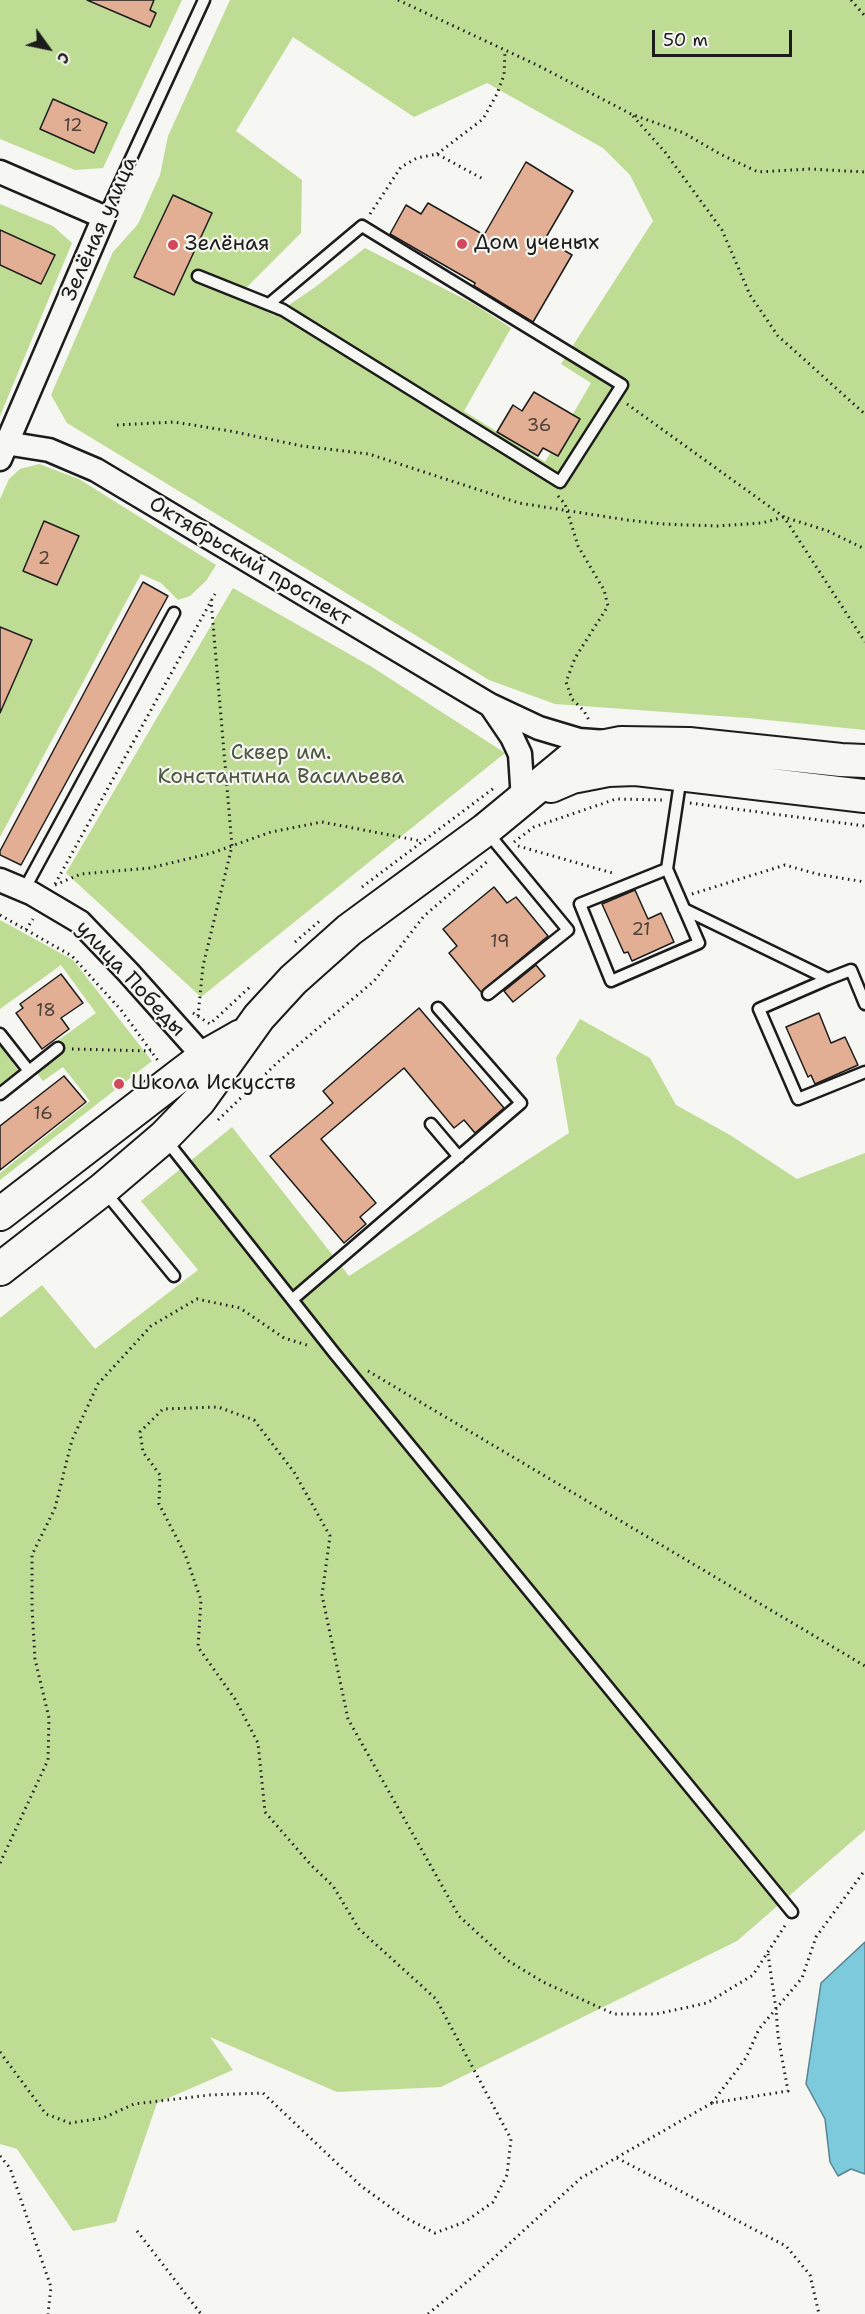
<!DOCTYPE html>
<meta charset="utf-8">
<style>
body{margin:0}
#map{position:relative;width:865px;height:2314px;overflow:hidden;background:#f6f6f2;font-family:"Shantell Sans",sans-serif}
canvas{display:block}
.north{position:absolute;left:18px;top:18px;width:60px;height:60px;-webkit-text-stroke:4px #f6f6f2;paint-order:stroke;rotate:123deg;font-size:16px;font-weight:700;line-height:24px;text-align:center;color:#1c1c1c}
.north::after{content:'';display:block;margin:auto;width:21px;height:27px;background:#1c1c1c;clip-path:polygon(50% 0,100% 100%,50% 72%,0 100%)}
.scale{position:absolute;left:652px;top:30px;width:140px;height:27px;box-sizing:border-box;border:3px solid #1c1c1c;border-top:0;padding-left:8px;font-size:18px;line-height:21px;white-space:nowrap;color:#1c1c1c;-webkit-text-stroke:4px #f6f6f2;paint-order:stroke}
</style>
<div id="map">
<canvas width="865" height="2314"></canvas>
<div class="north">С</div>
<div class="scale">50 m</div>
</div>
<script>
const ctx = document.querySelector('canvas').getContext('2d');
ctx.lineJoin = 'round';
function paint(path, color) { ctx.fillStyle = color; ctx.fill(path, 'evenodd'); }
const poly = rows => new Path2D(rows.map(r => 'M' + r).join(''));
function stroke(path, color, width, dash) { ctx.strokeStyle = color; ctx.lineWidth = width; ctx.lineCap = dash ? 'butt' : 'round'; ctx.setLineDash(dash || []); ctx.stroke(path); }
function drawText(font, color, halo, rows, align = 'center') {
  ctx.font = font + ' "Shantell Sans",sans-serif'; ctx.lineWidth = 4.5; ctx.setLineDash([]); ctx.textBaseline = 'middle'; ctx.strokeStyle = halo; ctx.fillStyle = color; for (const [text, x, y, turn = 0] of rows) {
    ctx.save(); ctx.translate(x, y); ctx.rotate((+turn || 0) * Math.PI / 180); ctx.textAlign = isNaN(turn) ? turn : align; if (halo) ctx.strokeText(text, 0, 0); ctx.fillText(text, 0, 0); ctx.restore();
  }
}
const green = poly([
 [0,0,182,0,103,168,75,170,0,139],
 [230,0,865,0,865,730,748,718,555,704,489,680,67,423,51,395,113,252,138,224,160,175,168,136],
 [293,37,414,117,487,83,603,148,630,175,653,221,561,364,591,383,545,462,464,411,511,328,474,304,365,248,314,288,274,315,237,297,301,233,302,180,236,131],
 [0,204,53,226,72,243,0,416],
 [39,464,79,479,216,565,206,581,190,596,178,600,161,583,141,574,0,837,0,499,9,479,20,469],
 [233,588,372,667,505,753,201,997,66,873],
 [0,920,73,960,152,1061,0,1180,0,1173,90,1101,63,1067,43,1081,28,1062,96,1013,61,965,0,1009],
 [580,1019,650,1058,676,1105,730,1135,797,1179,865,1153,865,1830,737,1941,441,2087,337,2092,210,2037,233,2070,157,2103,116,2222,73,2231,17,2149,0,2144,0,1318,42,1285,95,1349,198,1270,141,1201,232,1127,349,1276,569,1133,556,1058],
 [0,1045,19,1072,0,1087]
]);
const water = poly([
 [865,1942,865,2174,851,2169,838,2176,830,2162,825,2119,806,2084,821,1983,865,1942]
]);
const building = poly([
 [87,0,154,0,150,10,156,13,150,27,87,0],
 [53,99,107,123,94,153,40,129,53,99],
 [526,162,573,191,545,239,572,255,533,322,474,286,475,283,390,234,406,205,421,214,428,203,484,235,526,162],
 [173,195,212,213,174,295,134,277,173,195],
 [0,230,55,255,41,284,0,265,0,230],
 [534,392,580,419,558,456,543,448,538,456,497,432,513,405,522,411,534,392],
 [44,521,79,536,57,585,23,571,44,521],
 [143,582,168,596,21,865,0,855,0,851,143,582],
 [0,627,32,640,0,713,0,627],
 [494,887,507,903,516,897,548,936,481,992,449,953,457,946,443,929,494,887],
 [635,890,648,919,661,913,674,942,632,961,628,952,624,953,602,904,635,890],
 [536,965,545,976,513,1002,504,991,536,965],
 [61,974,83,1003,61,1018,69,1029,42,1049,16,1013,23,1008,20,1004,61,974],
 [419,1008,504,1108,475,1133,464,1120,454,1128,404,1068,321,1139,376,1203,360,1217,366,1224,344,1243,270,1156,333,1103,323,1091,419,1008],
 [819,1013,831,1043,845,1037,858,1065,815,1084,811,1075,808,1077,786,1027,819,1013],
 [64,1076,86,1102,0,1170,0,1126,64,1076]
]);
const path = poly([
 [398,0,537,65,631,114,684,133,720,154,758,172,809,169,865,172],
 [851,0,865,16],
 [633,116,665,152,722,230,750,295,778,336,865,414],
 [437,154,483,119,497,94,504,75,505,51],
 [370,214,401,167,417,158,437,154,485,180],
 [627,404,784,517,865,642],
 [117,425,174,422,230,431,302,446,369,454,519,503,627,520,662,524,717,526,762,523,784,517,828,531,865,549],
 [558,496,565,504,578,546,604,590,608,606,575,658,566,682,572,699,584,711,590,722],
 [690,803,865,826],
 [514,842,534,827,616,799,663,800],
 [518,846,616,874],
 [55,884,215,594],
 [55,885,81,874,150,868,212,853,271,832,322,822,421,841],
 [362,887,494,788],
 [692,894,785,865,817,874,865,882],
 [0,915,72,956,121,1010,159,1062],
 [26,930,33,919],
 [295,942,322,919],
 [193,1013,210,1024,252,985],
 [198,1016,203,966,232,846,211,600],
 [72,1049,151,1051],
 [218,1120,278,1062,374,981,424,916,489,860],
 [368,1371,865,1666],
 [0,1863,48,1760,49,1718,35,1659,32,1607,32,1555,55,1508,72,1440,98,1384,151,1326,197,1299,240,1308,284,1338,310,1346],
 [0,2052,46,2114,70,2123,103,2118,134,2104,210,2095,263,2093,361,2186,404,2217,435,2233,465,2222,493,2202,507,2175,511,2139,436,1999,359,1929,333,1886,311,1865,265,1812,258,1743,235,1699,198,1647,201,1600,185,1554,159,1504,160,1475,143,1452,140,1432,163,1409,218,1407,254,1420,294,1472,330,1536,322,1595,348,1719,459,1916,507,1960,543,1982,614,2014,656,2014,707,2003,753,1975,786,1924],
 [712,2103,746,2058,759,2029,802,1978,816,1937,865,1870],
 [0,2156,10,2168,51,2287,48,2314],
 [617,2158,786,2246,810,2275,819,2314],
 [137,2231,201,2314],
 [428,2314,474,2276,581,2178,712,2103,788,2091,778,2036,776,2009,768,1954]
]);
const service = poly([
 [104,217,204,0],
 [198,276,283,310,560,482,622,385,362,226,269,304],
 [487,832,568,930,488,994],
 [667,869,580,904,611,981,699,943,667,869,681,776],
 [24,890,174,613],
 [684,909,828,979,851,970,865,1004],
 [828,979,759,1009,798,1099,865,1072],
 [0,1034,29,1071,0,1094],
 [29,1071,58,1048],
 [431,1124,459,1157],
 [166,1140,335,1354,792,1912],
 [105,1192,174,1276],
 [293,1299,521,1103,438,1008]
]);
const minor = poly([
 [0,172,104,217,0,459],
 [0,442,49,450,96,470,490,705,539,728,579,740,606,742],
 [491,706,512,737,520,754,523,800],
 [0,880,31,893,80,922,128,972,204,1057]
]);
const secondary = poly([
 [551,786,572,777,608,770,636,769,865,796],
 [0,1214,179,1076,204,1057,241,1036],
 [0,1269,103,1189,164,1137,199,1101,259,1017,293,980,349,930,485,830,571,759,591,749,621,743,689,744,841,760,865,761]
]);
const markers = [
 [462,244,6,"#d1495b"],
 [173,245,6,"#d1495b"],
 [119,1084,6,"#d1495b"]
];
const numberNames = [
 ["12",73,126],
 ["36",539,426],
 ["2",44,559],
 ["21",641,930],
 ["19",500,942],
 ["18",46,1011],
 ["16",43,1114]
];
const streetNames = [
 ["Зелёная улица",100,229,-66],
 ["Октябрьский проспект",250,562,31],
 ["улица Победы",130,979,47]
];
const poiNames = [
 ["Дом ученых",474,244],
 ["Зелёная",185,245],
 ["Школа Искусств",131,1084]
];
const parkNames = [
 ["Сквер им.",281,754],
 ["Константина Васильева",281,778]
];
paint(green, '#bfdc94');
paint(water, '#7ecadd');
stroke(water, '#578490', 1.5);
paint(building, '#e2af95');
stroke(building, '#1c1c1c', 1.5);
stroke(service, '#1c1c1c', 15);
stroke(minor, '#1c1c1c', 27);
stroke(secondary, '#1c1c1c', 36);
stroke(path, '#1c1c1c', 3, [1.5, 4.5]);
stroke(service, '#f6f6f2', 10);
stroke(minor, '#f6f6f2', 22);
stroke(secondary, '#f6f6f2', 32);
for (const [x, y, r, color] of markers) { const dot = new Path2D(); dot.arc(x, y, r, 0, 2 * Math.PI); ctx.fillStyle = color; ctx.fill(dot); stroke(dot, '#f6f6f2', 2); }
drawText('18px', '#4e413a', null, numberNames);
drawText('21px', '#1c1c1c', '#f6f6f2', streetNames);
drawText('21px', '#1c1c1c', '#f6f6f2', poiNames, 'left');
drawText('21px', '#4d5640', '#f6f6f2', parkNames);
</script>
